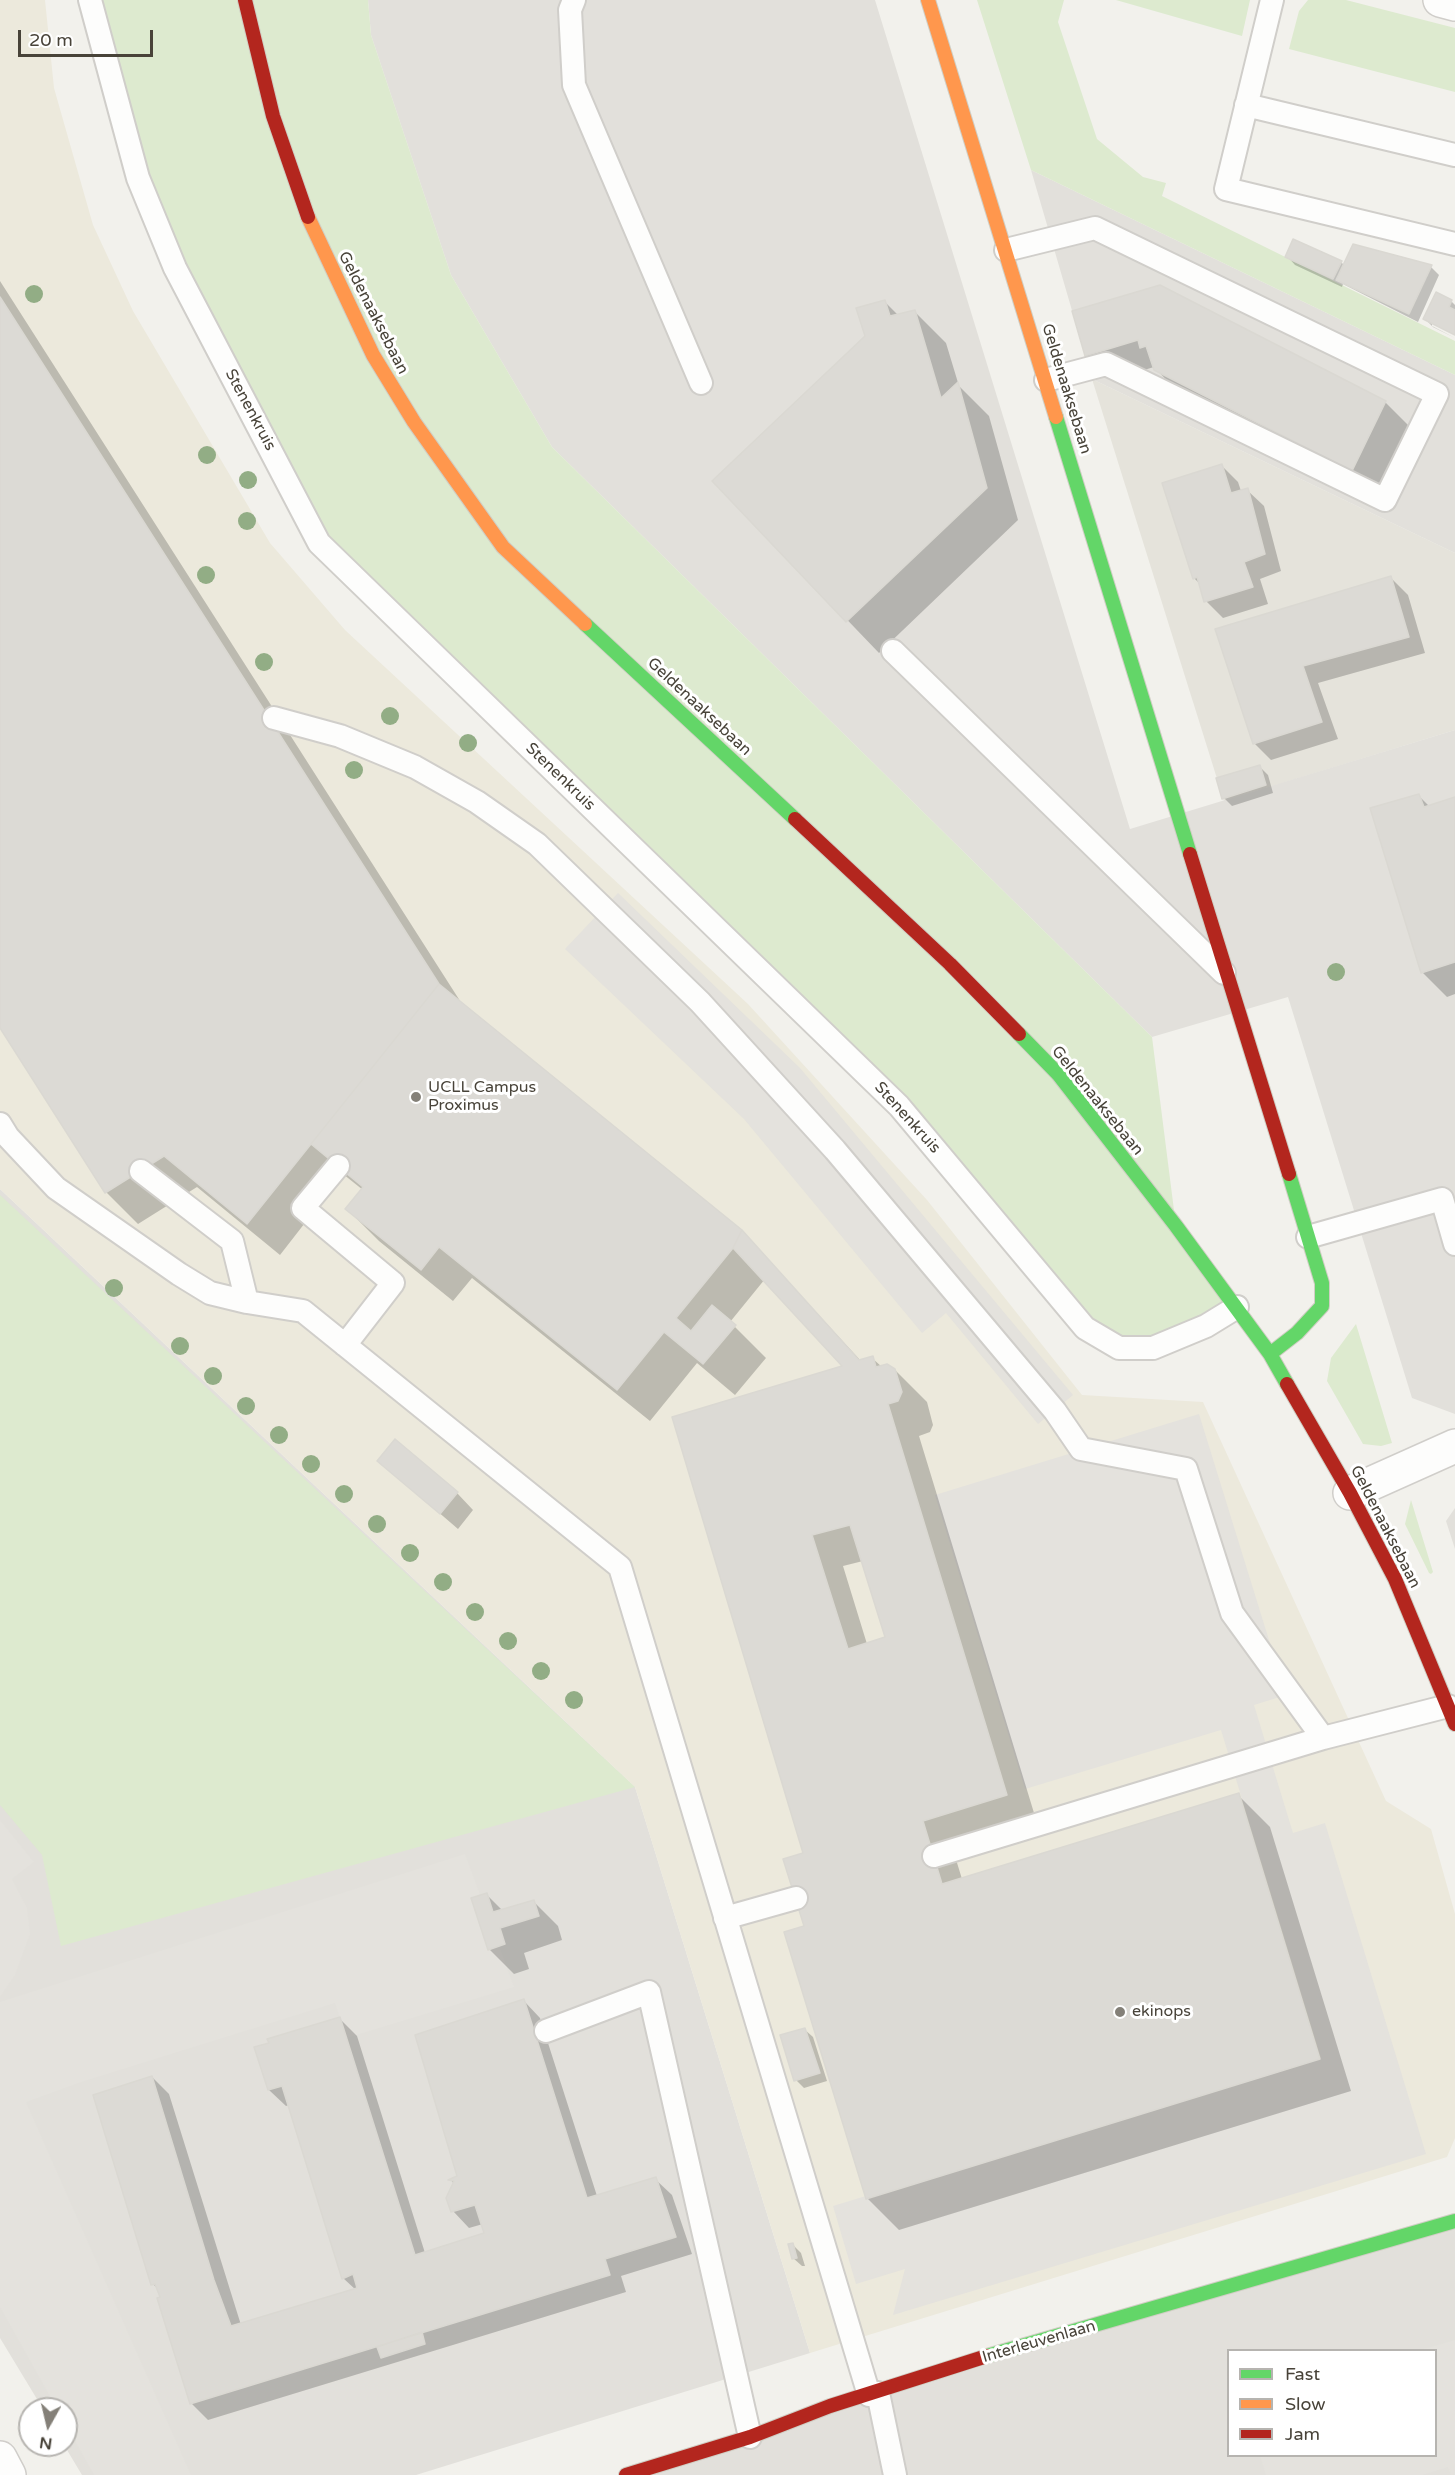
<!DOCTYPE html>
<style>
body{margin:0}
#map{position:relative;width:1455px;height:2475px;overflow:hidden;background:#f2f1ec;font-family:"Varela Round",sans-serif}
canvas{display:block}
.legend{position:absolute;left:1227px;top:2349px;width:210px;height:108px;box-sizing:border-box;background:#fff;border:2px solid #b6b4b0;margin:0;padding:8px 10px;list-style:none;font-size:18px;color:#484339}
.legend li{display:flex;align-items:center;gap:12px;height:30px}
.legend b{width:30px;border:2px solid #b6b4b0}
.north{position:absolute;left:18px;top:2397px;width:60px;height:60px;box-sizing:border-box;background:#fff;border:2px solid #b6b4b0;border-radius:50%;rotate:188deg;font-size:16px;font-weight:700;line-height:24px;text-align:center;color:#484339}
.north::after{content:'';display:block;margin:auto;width:21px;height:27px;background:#848078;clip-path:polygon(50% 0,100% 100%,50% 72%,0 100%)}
.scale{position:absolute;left:18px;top:30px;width:135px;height:27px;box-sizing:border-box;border:3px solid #484339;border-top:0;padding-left:8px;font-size:18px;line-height:21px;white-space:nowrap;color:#484339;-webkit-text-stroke:4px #fff;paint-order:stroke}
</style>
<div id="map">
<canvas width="1455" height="2475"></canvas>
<ul class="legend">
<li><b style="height:8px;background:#63d668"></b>Fast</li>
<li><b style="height:8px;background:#ff974d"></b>Slow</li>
<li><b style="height:8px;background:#b3261e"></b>Jam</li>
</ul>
<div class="north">N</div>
<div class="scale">20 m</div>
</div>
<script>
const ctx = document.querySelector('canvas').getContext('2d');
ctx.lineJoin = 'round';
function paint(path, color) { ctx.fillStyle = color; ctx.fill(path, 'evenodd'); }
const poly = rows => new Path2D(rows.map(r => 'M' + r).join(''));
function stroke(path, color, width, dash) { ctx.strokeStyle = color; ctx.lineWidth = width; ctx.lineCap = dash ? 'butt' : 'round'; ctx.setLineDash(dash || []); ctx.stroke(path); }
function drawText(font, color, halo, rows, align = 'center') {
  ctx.font = font + ' "Varela Round",sans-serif'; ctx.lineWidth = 6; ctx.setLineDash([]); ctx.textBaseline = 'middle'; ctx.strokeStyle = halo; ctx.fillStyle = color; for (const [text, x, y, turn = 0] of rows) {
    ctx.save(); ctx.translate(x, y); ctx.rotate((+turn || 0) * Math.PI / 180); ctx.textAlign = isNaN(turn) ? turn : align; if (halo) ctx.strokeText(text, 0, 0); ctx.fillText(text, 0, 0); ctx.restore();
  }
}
const residential = poly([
 [1092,379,1455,553,1455,730,1224,801]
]);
const industrial = poly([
 [368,0,875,0,1130,829,1455,730,1455,1414,1412,1398,1288,997,1152,1037,552,447,451,275,371,35],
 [1031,170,1455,375,1455,553,1092,379],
 [0,1189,635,1787,810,2353,416,2475,82,2475,64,2445,66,2409,43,2409,0,2338],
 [1455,1508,1455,1549,1446,1521],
 [1455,2221,1455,2475,626,2475],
 [1228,2350,1436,2350,1436,2456,1228,2456]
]);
const education = poly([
 [0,0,45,0,54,88,93,225,133,311,270,543,345,630,748,1004,927,1200,1082,1395,1203,1402,1386,1801,1431,1829,1455,1914,1455,2138,1447,2157,810,2353,635,1787,0,1189]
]);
const green = poly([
 [87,0,368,0,371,35,451,275,552,447,1152,1037,1176,1226,1237,1307,1153,1348,1085,1328,899,1106,319,543,175,268],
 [977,0,1064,0,1058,22,1097,139,1143,177,1166,183,1162,196,1455,341,1455,375,1031,170],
 [1116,0,1250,0,1242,36],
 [1308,0,1346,0,1455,28,1455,92,1289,49,1299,11],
 [0,1195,635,1787,61,1946,42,1855,0,1805],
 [1356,1324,1392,1443,1381,1446,1363,1444,1327,1381,1331,1358],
 [1411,1500,1433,1572,1431,1574,1429,1573,1405,1524]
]);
const parking = poly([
 [618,893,800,1068,1073,1395,1038,1424,946,1313,922,1333,744,1119,565,949],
 [1199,1414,1286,1695,1254,1705,1293,1833,1325,1823,1426,2154,893,2315,905,2269,856,2284,833,2206,1321,2058,1221,1730,1025,1789,935,1495],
 [0,1820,34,1862,12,1879,27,1908,30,1934,15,1975,0,1997],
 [465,1854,514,1987,346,2038,335,2003,81,2082,26,2102,191,2475,94,2475,66,2425,66,2409,57,2409,0,2307,0,2002],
 [1455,2340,1455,2475,1451,2475,1448,2467,1422,2475,1266,2475,1260,2456,1436,2456,1436,2350,1420,2350]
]);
const shadow = poly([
 [1354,245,1431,267,1439,275,1418,322,1343,284,1342,287,1295,265,1287,256,1341,262,1345,266],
 [0,281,462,1004,741,1231,861,1361,872,1358,882,1367,895,1370,927,1402,933,1425,930,1432,919,1436,1038,1826,954,1853,962,1879,1238,1795,1270,1827,1351,2091,899,2230,867,2198,806,1927,805,1854,674,1418,845,1366,765,1279,730,1322,766,1358,735,1395,697,1363,650,1421,472,1278,453,1301,379,1241,347,1209,363,1190,343,1174,280,1255,197,1187,138,1224,106,1192,0,1025],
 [863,1561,887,1638,867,1644,843,1566],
 [1451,301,1455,305,1455,333,1432,322,1432,326,1455,338,1433,327,1425,319],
 [885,302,898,315,914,311,946,343,959,386,989,416,1018,520,879,653,714,481,866,336],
 [1073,312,1385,402,1410,427,1377,494,1180,394,1154,367,1111,380,1086,355],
 [1221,465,1238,482,1241,491,1247,490,1264,506,1281,571,1260,579,1268,604,1223,618,1206,601,1201,585,1194,578],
 [1391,578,1408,595,1425,653,1318,683,1338,739,1271,760,1254,743,1217,630],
 [1259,766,1268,775,1273,793,1232,806,1224,798],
 [1419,796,1430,807,1455,799,1455,994,1447,997,1422,972],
 [379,1461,457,1493,473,1510,458,1529],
 [487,1895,503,1911,533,1901,558,1926,562,1940,524,1953,529,1969,514,1974,489,1949],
 [524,2001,540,2018,597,2196,655,2179,672,2195,692,2254,621,2276,626,2292,208,2420,191,2403,159,2290,153,2284,152,2077,169,2094,241,2325,356,2290,343,2278,289,2105,286,2106,269,2090,340,2019,357,2036,425,2253,486,2234,483,2224,469,2228,453,2211,454,2184,451,2180,459,2177],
 [804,2029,813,2037,827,2081,804,2088,796,2080],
 [793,2245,801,2253,805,2266,802,2266,793,2258]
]);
const building = poly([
 [1293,239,1342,261,1333,279,1285,257,1293,239],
 [1353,244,1432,265,1409,314,1336,280,1353,244],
 [1160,285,1386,401,1352,471,1154,370,1146,346,1140,348,1138,340,1085,356,1072,311,1160,285],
 [1436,292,1452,300,1449,307,1455,310,1455,335,1423,319,1436,292],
 [0,297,439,984,247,1224,164,1156,105,1193,0,1028,0,297],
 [885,300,890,316,915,310,941,398,958,382,987,488,846,622,712,481,865,336,856,308,885,300],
 [1222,464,1231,493,1248,488,1265,554,1244,562,1253,587,1204,602,1197,577,1193,579,1162,483,1222,464],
 [1391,576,1409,637,1303,666,1322,722,1253,744,1215,629,1391,576],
 [1260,765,1266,785,1222,799,1216,778,1260,765],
 [1419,794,1424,807,1455,797,1455,962,1421,973,1370,808,1419,794],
 [439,984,742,1230,733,1248,676,1318,691,1331,712,1305,736,1325,703,1364,664,1332,617,1390,439,1247,421,1270,345,1209,363,1187,311,1144,439,984],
 [742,1230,859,1360,873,1356,876,1367,887,1364,895,1369,902,1392,898,1401,888,1404,1007,1795,923,1821,942,1884,1239,1793,1320,2059,866,2199,784,1932,804,1926,783,1859,803,1853,672,1417,842,1366,733,1248,742,1230],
 [850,1525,885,1637,848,1649,812,1535,850,1525],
 [395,1439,458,1492,440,1514,377,1461,395,1439],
 [487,1893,493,1912,534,1900,539,1916,500,1928,505,1944,488,1950,471,1898,487,1893],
 [524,1999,587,2198,656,2177,676,2237,605,2259,610,2275,190,2404,157,2298,160,2297,155,2284,151,2285,93,2095,152,2076,214,2280,231,2326,357,2288,353,2274,342,2279,282,2086,268,2090,254,2047,269,2043,267,2039,340,2017,415,2255,484,2233,475,2205,451,2212,446,2198,454,2181,448,2180,457,2176,415,2035,524,1999],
 [805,2028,820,2073,794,2081,780,2035,805,2028],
 [793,2243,797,2258,792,2259,788,2244,793,2243],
 [422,2332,425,2344,381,2358,377,2347,422,2332]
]);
const lane = poly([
 [90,0,138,178,175,268,319,543,899,1106,1085,1328,1119,1348,1153,1348,1206,1326,1237,1307],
 [574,0,570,10,574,85,701,383],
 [1272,0,1226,189,1455,244],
 [1246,105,1455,155],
 [1006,250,1095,228,1437,394,1385,500,1106,364,1046,380],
 [893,651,1224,973],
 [274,718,340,736,415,767,477,802,537,844,700,1002,835,1150,1055,1411,1081,1449,1186,1469,1232,1613,1323,1738],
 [0,1124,8,1137,56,1188,179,1274,210,1293,247,1302,303,1311,620,1567,869,2395],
 [338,1166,303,1208,393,1283,345,1345],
 [141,1171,232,1241,247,1302],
 [1308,1237,1442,1199,1455,1244],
 [934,1856,1323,1738,1448,1706],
 [725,1918,796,1898],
 [546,2031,649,1992,750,2437],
 [878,2393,895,2475]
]);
const street = poly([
 [1440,0,1455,4],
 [1350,1493,1455,1446],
 [0,2458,9,2475]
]);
const fast = poly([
 [1056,417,1190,854],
 [585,624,795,819],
 [1019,1034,1058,1074,1176,1226,1270,1354,1287,1384],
 [1270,1354,1297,1333,1322,1306,1322,1283,1289,1174],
 [987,2356,1455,2221]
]);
const slow = poly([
 [928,0,1056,417],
 [308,217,373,355,414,422,503,547,585,624]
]);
const jam = poly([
 [245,0,273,116,308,217],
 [795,819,950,964,1019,1034],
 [1190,854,1289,1174],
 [1287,1384,1350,1493,1395,1579,1455,1724],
 [626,2475,750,2437,830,2406,987,2356]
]);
const trees = [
 [34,294],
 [207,455],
 [248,480],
 [247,521],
 [206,575],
 [264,662],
 [390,716],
 [468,743],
 [354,770],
 [1336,972],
 [114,1288],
 [180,1346],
 [213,1376],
 [246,1406],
 [279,1435],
 [311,1464],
 [344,1494],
 [377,1524],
 [410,1553],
 [443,1582],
 [475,1612],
 [508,1641],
 [541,1671],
 [574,1700]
];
const markers = [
 [416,1097,6,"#848078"],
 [1120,2012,6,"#848078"]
];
const streetNames = [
 ["Geldenaaksebaan",373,313,63],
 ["Geldenaaksebaan",1066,389,73],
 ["Stenenkruis",250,410,62],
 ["Geldenaaksebaan",699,707,43],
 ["Stenenkruis",560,777,44],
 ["Geldenaaksebaan",1097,1101,51],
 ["Stenenkruis",907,1118,48],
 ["Geldenaaksebaan",1385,1527,63],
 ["Interleuvenlaan",1039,2342,-16]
];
const poiNames = [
 ["UCLL Campus",428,1088],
 ["Proximus",428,1106],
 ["ekinops",1132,2012]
];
paint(residential, '#e5e3db');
paint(industrial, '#e2e0db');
paint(education, '#ece9dc');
paint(green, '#ddeacf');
paint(parking, '#e4e2dd');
paint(shadow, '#0003');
paint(building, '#dcdad5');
stroke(building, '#dad8d2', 1.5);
stroke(lane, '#d0ceca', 26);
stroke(street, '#d0ceca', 36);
stroke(fast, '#d0cec4', 16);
stroke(slow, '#d0cec4', 16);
stroke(jam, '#d0cec4', 16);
stroke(lane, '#fdfdfc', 22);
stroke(street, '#fdfdfc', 33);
stroke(fast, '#63d668', 14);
stroke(slow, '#ff974d', 14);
stroke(jam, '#b3261e', 14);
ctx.fillStyle = '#92ad85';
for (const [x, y] of trees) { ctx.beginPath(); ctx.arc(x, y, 9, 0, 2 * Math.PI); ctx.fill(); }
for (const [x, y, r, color] of markers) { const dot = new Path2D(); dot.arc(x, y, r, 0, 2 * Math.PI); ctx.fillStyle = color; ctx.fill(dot); stroke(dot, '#fff', 2); }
drawText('16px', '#484339', '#fff', streetNames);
drawText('16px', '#484339', '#fff', poiNames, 'left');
</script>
